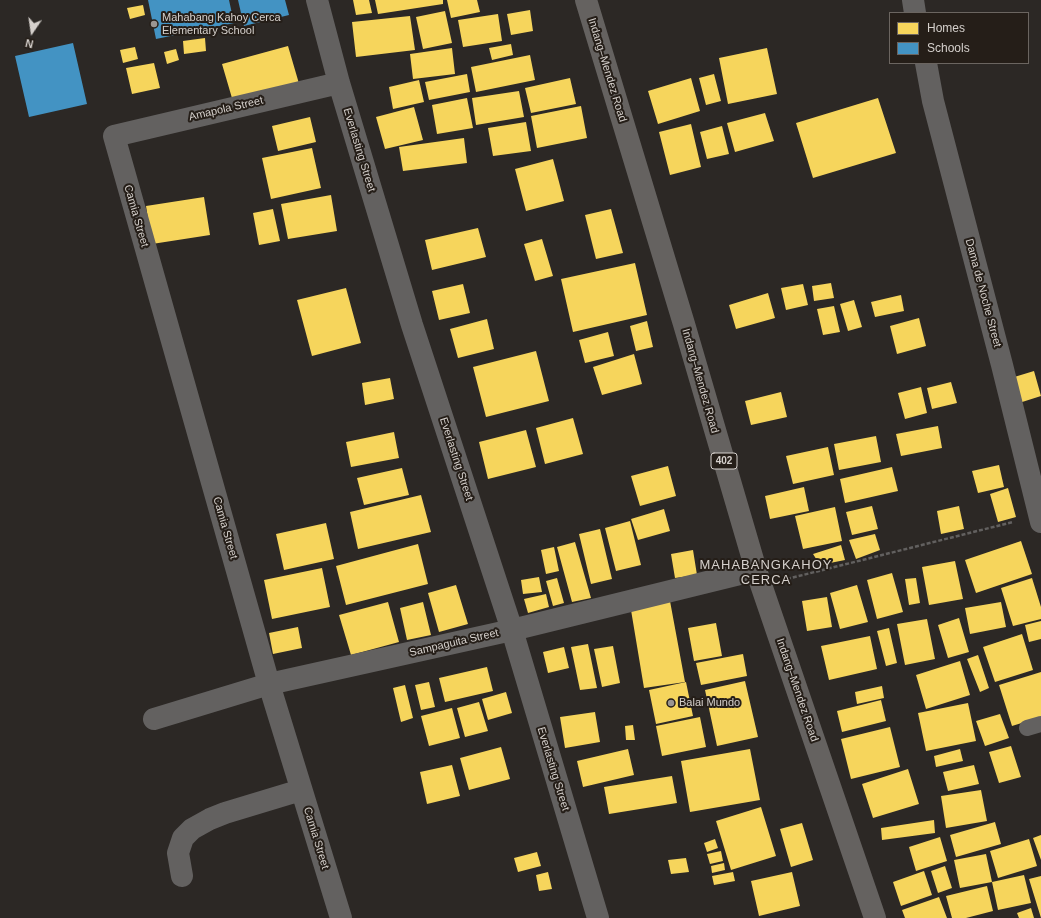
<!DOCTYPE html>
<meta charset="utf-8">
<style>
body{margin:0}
#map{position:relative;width:1041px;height:918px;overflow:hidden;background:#2c2825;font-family:Helvetica,sans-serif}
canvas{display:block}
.legend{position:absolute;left:889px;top:12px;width:140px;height:52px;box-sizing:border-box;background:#251e18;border:1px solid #6b6560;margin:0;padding:5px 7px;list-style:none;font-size:12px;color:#d5d0cc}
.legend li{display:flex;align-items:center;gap:8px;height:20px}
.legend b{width:20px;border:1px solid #6b6560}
.north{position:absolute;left:12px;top:12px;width:40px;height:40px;-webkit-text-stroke:3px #251e18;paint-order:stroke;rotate:193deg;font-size:11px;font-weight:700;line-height:16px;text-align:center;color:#d5d0cc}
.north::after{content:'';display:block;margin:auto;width:14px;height:18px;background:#d5d0cc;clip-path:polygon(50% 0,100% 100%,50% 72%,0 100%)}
</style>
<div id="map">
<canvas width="1041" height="918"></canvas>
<ul class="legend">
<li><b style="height:11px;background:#f6d55c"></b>Homes</li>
<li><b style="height:11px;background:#4393c3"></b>Schools</li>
</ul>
<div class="north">N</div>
</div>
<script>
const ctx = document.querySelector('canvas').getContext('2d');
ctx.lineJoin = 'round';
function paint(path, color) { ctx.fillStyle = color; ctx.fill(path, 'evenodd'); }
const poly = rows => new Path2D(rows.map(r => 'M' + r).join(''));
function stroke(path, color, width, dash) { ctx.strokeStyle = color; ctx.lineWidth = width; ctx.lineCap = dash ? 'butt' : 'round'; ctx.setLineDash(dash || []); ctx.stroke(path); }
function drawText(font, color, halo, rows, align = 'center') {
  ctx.font = font + ' Helvetica,sans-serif'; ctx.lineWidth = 4; ctx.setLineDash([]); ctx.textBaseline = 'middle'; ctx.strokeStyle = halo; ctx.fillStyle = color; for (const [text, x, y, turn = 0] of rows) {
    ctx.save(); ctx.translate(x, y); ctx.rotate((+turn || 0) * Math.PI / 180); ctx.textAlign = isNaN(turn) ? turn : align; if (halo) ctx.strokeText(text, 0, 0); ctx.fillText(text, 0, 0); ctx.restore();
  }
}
const homes = poly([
 [353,0,369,0,372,13,356,15],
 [375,0,443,0,443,4,378,14],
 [447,0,477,0,480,12,451,18],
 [143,5,145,15,130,19,127,8],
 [530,10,533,31,511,35,507,14],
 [445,11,452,43,423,49,416,17],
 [498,14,502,41,463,47,458,20],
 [410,16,415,50,356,57,352,22],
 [205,38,206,51,184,54,183,41],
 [511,44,513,55,492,60,489,48],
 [288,46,300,87,234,105,222,64],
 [135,47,138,59,123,63,120,50],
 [452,48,455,74,413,79,410,54],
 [767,48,777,94,728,104,719,58],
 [176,49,179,60,167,64,164,52],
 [530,55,535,80,476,92,471,67],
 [154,63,160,88,132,94,126,68],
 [467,74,470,92,429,100,425,82],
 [714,74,721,101,706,105,699,78],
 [570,78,576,104,531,113,525,88],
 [691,78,700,111,658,124,648,91],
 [419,80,424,102,393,109,389,87],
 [519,91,524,117,476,125,472,98],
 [467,98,473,128,437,134,432,105],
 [878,98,896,153,813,178,796,123],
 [581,106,587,138,537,148,531,116],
 [414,107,423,140,385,149,376,117],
 [765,113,774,141,735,152,727,123],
 [310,117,316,142,278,151,272,126],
 [526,122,531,151,493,156,488,128],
 [691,124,701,167,670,175,659,132],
 [722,126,729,154,707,159,700,132],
 [464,138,467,163,403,171,399,147],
 [312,148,321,188,271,199,262,158],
 [553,159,564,201,526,211,515,169],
 [331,195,337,231,288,239,281,204],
 [204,197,210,235,152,244,146,206],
 [273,209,280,241,259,245,253,213],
 [611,209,623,253,596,259,585,215],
 [478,228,486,257,432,270,425,240],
 [542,239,553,276,535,281,524,244],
 [635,263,647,315,573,332,561,279],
 [831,283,834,298,814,301,812,286],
 [463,284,470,313,439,320,432,291],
 [803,284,808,305,786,310,781,288],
 [346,288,361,343,312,356,297,300],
 [768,293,775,318,736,329,729,305],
 [901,295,904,311,875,317,871,302],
 [854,300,862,327,848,331,840,304],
 [834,306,840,332,823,335,817,309],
 [919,318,926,346,897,354,890,326],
 [487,319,494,349,458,358,450,329],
 [647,321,653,347,636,351,630,326],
 [608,332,614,356,585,363,579,340],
 [536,351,549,401,486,417,473,367],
 [634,354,642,384,602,395,593,367],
 [1034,371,1041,396,1019,403,1011,378],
 [390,378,394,399,365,405,362,383],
 [951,382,957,403,932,409,927,388],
 [921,387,927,413,905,419,898,393],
 [781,392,787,417,751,425,745,401],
 [573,418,583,454,545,464,536,428],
 [938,426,942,448,901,456,896,434],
 [526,430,536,467,488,479,479,442],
 [394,432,399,458,351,467,346,442],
 [876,436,881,462,839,470,834,444],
 [828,447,834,475,793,484,786,456],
 [999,465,1004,487,978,493,972,471],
 [668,466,676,496,640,506,631,476],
 [892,467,898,491,845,503,840,479],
 [402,468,409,495,364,505,357,478],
 [804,487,809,511,770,519,765,496],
 [1008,488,1016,517,998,522,990,494],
 [421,495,431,532,358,549,350,512],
 [872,506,878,529,852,535,846,512],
 [959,506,964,529,941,534,937,511],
 [835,507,842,541,803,549,795,516],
 [664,509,670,531,638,540,631,519],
 [630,521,641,565,616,571,605,528],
 [326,523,334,559,284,570,276,534],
 [600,529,612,579,591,584,579,534],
 [875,534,880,550,856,559,849,540],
 [1021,541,1032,574,976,593,965,560],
 [575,542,591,598,572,602,557,547],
 [418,544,428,584,346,605,336,566],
 [841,545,845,560,820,565,813,554],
 [554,547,559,571,546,574,541,550],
 [693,550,697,575,675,578,671,554],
 [955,561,963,599,929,605,922,567],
 [322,568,330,607,272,619,264,580],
 [892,573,903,612,877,619,867,580],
 [539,577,542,592,523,594,521,580],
 [557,578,564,603,553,606,546,581],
 [916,578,920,603,909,605,905,579],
 [1032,578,1041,607,1041,619,1013,626,1001,588],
 [456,585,468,624,439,632,428,593],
 [857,585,868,622,840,629,830,593],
 [546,594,549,607,528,613,524,599],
 [827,597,832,627,807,631,802,601],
 [670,601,685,682,644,688,631,610],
 [388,602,399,642,351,655,339,615],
 [423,602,431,635,407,640,400,608],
 [1001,602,1006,627,970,634,965,608],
 [959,618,969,652,948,658,938,625],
 [927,619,935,659,905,665,897,624],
 [1041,621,1041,639,1029,642,1025,625],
 [716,623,722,656,694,661,688,628],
 [298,627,302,648,273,654,269,633],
 [889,628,897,663,886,666,877,631],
 [1022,634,1033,670,995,682,983,647],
 [870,636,877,669,829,680,821,646],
 [588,644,597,688,580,690,571,647],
 [613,646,620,683,602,687,594,649],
 [564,647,569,668,548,673,543,652],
 [743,654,747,676,701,685,696,663],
 [978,655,989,688,980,692,967,659],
 [960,661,970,695,926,709,916,675],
 [487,667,493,691,445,702,439,678],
 [1041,672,1041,717,1012,726,999,685],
 [745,681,758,737,717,746,705,690],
 [429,682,435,707,421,710,415,685],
 [686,682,693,716,656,724,649,690],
 [405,685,413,718,401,722,393,688],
 [882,686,884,698,857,704,855,692],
 [506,692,512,713,488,720,482,699],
 [881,700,886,721,842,732,837,711],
 [479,702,488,731,465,737,457,708],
 [968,703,976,741,926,751,918,713],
 [452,708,460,738,429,746,421,716],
 [595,712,600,742,565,748,560,717],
 [1000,714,1009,738,985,746,976,721],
 [700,717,706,747,662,756,656,726],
 [633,725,635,740,626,740,625,726],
 [890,727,900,767,851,779,841,739],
 [1011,746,1021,777,999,783,989,752],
 [501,747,510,779,469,790,460,758],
 [628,749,634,775,583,787,577,761],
 [750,749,760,800,690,812,681,761],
 [960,749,963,761,936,767,934,756],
 [452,765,460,796,427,804,420,772],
 [974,765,979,784,948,791,943,772],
 [908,769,919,804,873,818,862,784],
 [672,776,677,803,609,814,604,787],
 [981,790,987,821,946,828,941,796],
 [761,807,776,856,731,870,716,821],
 [934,820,935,833,882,840,881,828],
 [995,822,1001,844,956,857,950,835],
 [802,823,813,860,791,867,780,829],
 [1041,835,1041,860,1033,838],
 [940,837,947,861,916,871,909,847],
 [715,839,718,848,707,852,704,843],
 [1029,839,1037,866,998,878,990,851],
 [721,851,723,861,710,864,707,854],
 [537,852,541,866,518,872,514,858],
 [986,854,992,882,960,888,954,860],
 [686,858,689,872,671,874,668,860],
 [724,863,725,870,712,873,711,866],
 [945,866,952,888,938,893,931,871],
 [924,871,932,895,901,906,893,882],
 [548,872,552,889,539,891,536,875],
 [733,872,735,881,714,885,712,876],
 [792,872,800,906,759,916,751,881],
 [1024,875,1031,903,998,910,992,882],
 [1041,876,1041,918,1029,879],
 [987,886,993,911,966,918,952,918,946,896],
 [939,897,947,918,905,918,902,910],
 [1031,908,1034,918,1019,918,1017,913]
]);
const schools = poly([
 [148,0,229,0,234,23,156,39],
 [238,0,285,0,289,15,244,26],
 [73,43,87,104,29,117,15,56]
]);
const path = poly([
 [787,579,1013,522]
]);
const service = poly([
 [1027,728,1041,724]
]);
const minor = poly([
 [317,0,339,83,412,325,512,630,598,918],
 [913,0,915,13],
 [926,63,933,101,1002,365,1041,522],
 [339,83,114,136,269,684,341,918],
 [154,719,269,684,512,630,756,570],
 [182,876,178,853,183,838,192,829,210,819,225,813,301,790]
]);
const primary = poly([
 [586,0,684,324,756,570,875,918]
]);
const markers = [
 [154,24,4,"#9a9592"],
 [671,703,4,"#9a9592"]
];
const shields = [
 [724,461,26]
];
const shieldNames = [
 ["402",724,461]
];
const poiNames = [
 ["Mahabang Kahoy Cerca",162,18],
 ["Elementary School",162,31],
 ["Balai Mundo",679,703]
];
const streetNames = [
 ["Indang–Mendez Road",607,70,73],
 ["Amapola Street",226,109,-13],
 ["Everlasting Street",359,150,73],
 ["Camia Street",136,216,74],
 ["Dama de Noche Street",983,293,75],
 ["Indang–Mendez Road",700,381,74],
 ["Everlasting Street",456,459,72],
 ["Camia Street",225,528,74],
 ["Sampaguita Street",454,643,-13],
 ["Indang–Mendez Road",797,690,71],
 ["Everlasting Street",553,769,73],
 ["Camia Street",316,838,73]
];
const quarterNames = [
 ["MAHABANGKAHOY",766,565],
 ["CERCA",766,580]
];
paint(homes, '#f6d55c');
paint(schools, '#4393c3');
stroke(path, '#62605f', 2.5, [4, 2]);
stroke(service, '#636160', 16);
stroke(minor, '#636160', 22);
stroke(primary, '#656260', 22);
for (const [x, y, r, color] of markers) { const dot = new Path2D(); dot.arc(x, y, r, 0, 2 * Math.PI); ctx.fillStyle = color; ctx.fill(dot); stroke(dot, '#251e18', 1.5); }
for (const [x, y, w] of shields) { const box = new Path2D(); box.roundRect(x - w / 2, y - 8, w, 16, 3); ctx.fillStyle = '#251e18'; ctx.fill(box); stroke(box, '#d5d0cc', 1); }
drawText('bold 10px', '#d5d0cc', null, shieldNames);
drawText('11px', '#d5d0cc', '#251e18', poiNames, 'left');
drawText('11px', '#d5d0cc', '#251e18', streetNames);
ctx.letterSpacing = '1px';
drawText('13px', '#d5d0cc', '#251e18', quarterNames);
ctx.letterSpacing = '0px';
</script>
